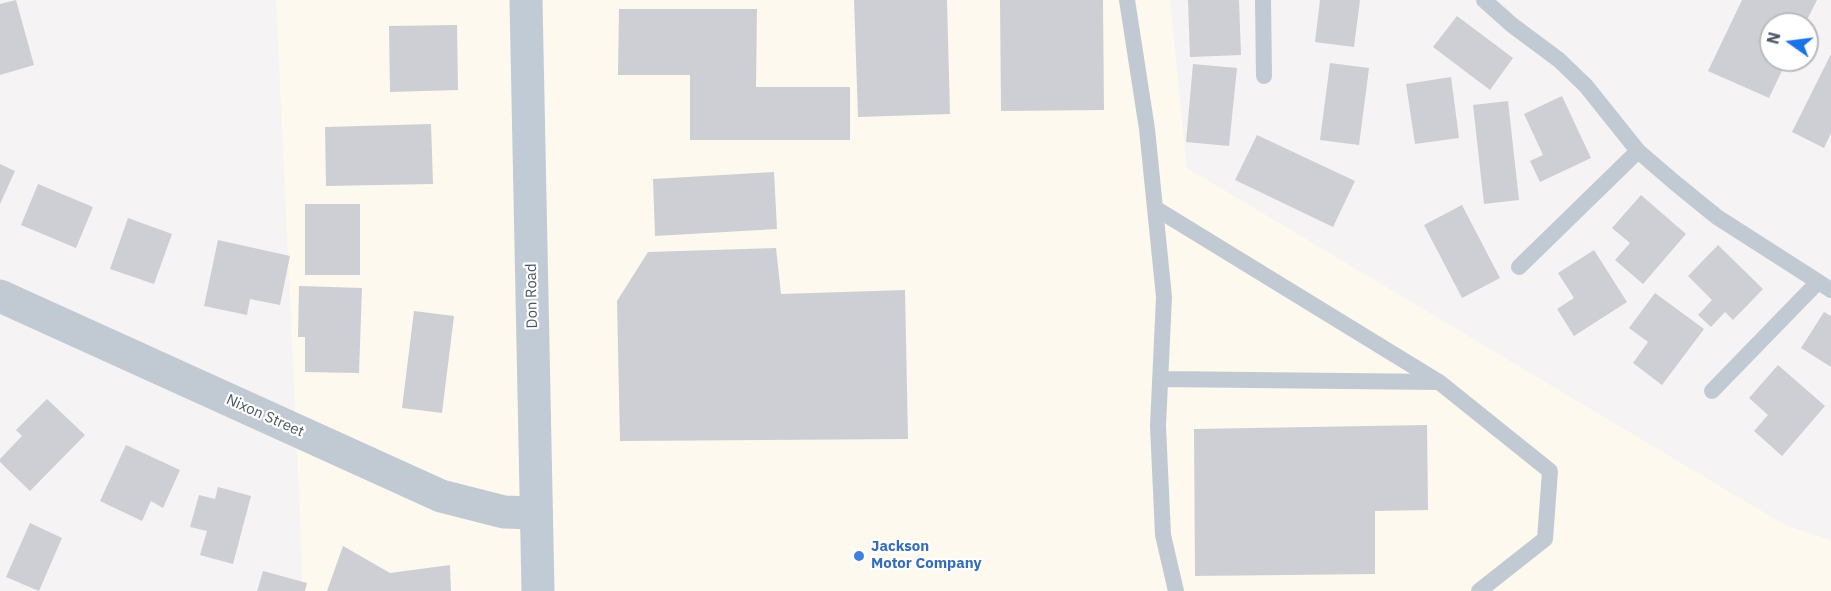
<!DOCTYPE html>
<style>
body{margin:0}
#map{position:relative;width:1831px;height:591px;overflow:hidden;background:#f5f3f3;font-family:"IBM Plex Sans",sans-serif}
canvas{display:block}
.north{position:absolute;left:1759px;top:12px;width:60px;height:60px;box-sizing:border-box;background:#fff;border:2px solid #b7bbc0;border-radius:50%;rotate:284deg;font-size:16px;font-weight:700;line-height:24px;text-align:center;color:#4a5661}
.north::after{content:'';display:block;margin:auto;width:21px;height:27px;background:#1a73e8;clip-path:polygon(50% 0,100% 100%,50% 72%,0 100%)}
</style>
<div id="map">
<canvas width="1831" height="591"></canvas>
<div class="north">N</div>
</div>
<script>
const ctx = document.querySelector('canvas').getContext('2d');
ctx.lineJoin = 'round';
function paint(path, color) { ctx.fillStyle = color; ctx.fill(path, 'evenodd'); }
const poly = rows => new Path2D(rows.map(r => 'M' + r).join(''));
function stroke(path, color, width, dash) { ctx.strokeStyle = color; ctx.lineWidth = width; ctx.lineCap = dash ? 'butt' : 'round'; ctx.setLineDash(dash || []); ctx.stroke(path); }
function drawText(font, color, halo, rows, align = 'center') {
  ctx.font = font + ' "IBM Plex Sans",sans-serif'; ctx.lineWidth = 4.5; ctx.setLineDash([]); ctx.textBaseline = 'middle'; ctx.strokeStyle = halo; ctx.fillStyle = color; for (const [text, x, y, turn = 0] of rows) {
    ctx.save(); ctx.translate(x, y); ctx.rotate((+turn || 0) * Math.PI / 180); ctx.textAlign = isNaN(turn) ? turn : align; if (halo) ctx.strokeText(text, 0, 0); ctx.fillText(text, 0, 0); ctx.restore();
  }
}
const commercial = poly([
 [276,0,1170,0,1187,168,1785,525,1831,540,1831,591,302,591,301,539]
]);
const building = poly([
 [16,0,34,65,0,75,0,4],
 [854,0,947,0,950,114,858,117],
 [1000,0,1103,0,1104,110,1001,111],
 [1188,0,1239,0,1241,55,1190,57],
 [1320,0,1360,0,1354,47,1315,42],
 [1742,0,1817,0,1805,24,1771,24,1771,60,1787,60,1769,98,1708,71],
 [619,9,757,9,756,87,850,87,850,140,690,140,690,75,618,75],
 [1457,16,1513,58,1490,90,1433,47],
 [457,25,458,90,390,92,389,26],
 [1831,54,1831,133,1824,148,1792,132],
 [1330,63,1369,68,1359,145,1320,140],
 [1193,64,1237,68,1229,146,1186,142],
 [1451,77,1459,138,1415,144,1406,84],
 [1562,96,1591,158,1540,182,1530,161,1543,155,1524,114],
 [1508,101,1519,200,1484,204,1473,105],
 [431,124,433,184,326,186,325,127],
 [1257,135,1355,181,1333,227,1235,180],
 [0,164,15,171,0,204],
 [774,172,777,229,655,236,653,179],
 [38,184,93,207,76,248,21,225],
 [1641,195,1686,234,1643,284,1615,260,1630,243,1612,228],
 [305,204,360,204,360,275,305,275],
 [1462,205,1500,278,1462,298,1424,225],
 [128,218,172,234,154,284,110,269],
 [218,240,290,256,280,305,250,299,247,315,204,306],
 [1718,245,1763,289,1733,320,1725,312,1711,327,1698,315,1712,300,1688,276],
 [776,248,781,294,905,290,908,439,620,441,617,301,648,252],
 [1594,250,1627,302,1574,336,1557,309,1574,298,1558,273],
 [299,286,362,288,359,373,305,372,305,337,298,337],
 [1655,293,1704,329,1662,385,1633,363,1648,342,1629,328],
 [414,311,454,316,442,413,402,408],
 [1824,312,1831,316,1831,367,1801,348],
 [1778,365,1825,406,1782,456,1754,431,1768,415,1749,398],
 [47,399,85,435,30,491,0,462,0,459,22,436,16,430],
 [1427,425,1428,510,1375,511,1375,574,1195,576,1194,429],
 [126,445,180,470,163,508,151,501,142,521,100,501],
 [218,487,251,496,233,564,200,555,207,531,190,527,199,495,215,499],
 [30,523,62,538,39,591,6,577],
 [343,546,390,573,450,565,451,591,327,591],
 [263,571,307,583,305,591,257,591]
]);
const service = poly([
 [1127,0,1147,129,1164,297,1158,426,1163,535,1176,591],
 [1263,0,1264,76],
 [1484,0,1512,25,1559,60,1586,86,1638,151,1674,182,1717,217,1831,290],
 [1155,208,1439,382,1550,471,1545,539,1479,591],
 [1519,267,1638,151],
 [1160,379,1438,382],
 [1712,391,1818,282]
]);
const tertiary = poly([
 [0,296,441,496,504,512,536,513]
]);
const secondary = poly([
 [526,0,538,591]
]);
const markers = [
 [859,556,6,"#3f7fe0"]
];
const streetNames = [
 ["Don Road",532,296,-91],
 ["Nixon Street",265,416,24]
];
const shopNames = [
 ["Jackson",871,547],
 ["Motor Company",871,564]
];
paint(commercial, '#fdf9ef');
paint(building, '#cdcfd5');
stroke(service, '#c1cad2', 16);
stroke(tertiary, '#c1cad2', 33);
stroke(secondary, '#c1cbd6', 33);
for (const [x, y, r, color] of markers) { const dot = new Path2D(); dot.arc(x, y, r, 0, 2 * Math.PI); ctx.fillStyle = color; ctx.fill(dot); stroke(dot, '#fff', 2); }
drawText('15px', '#4a5661', '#fff', streetNames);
drawText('bold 15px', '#366cbe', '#fff', shopNames, 'left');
</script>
